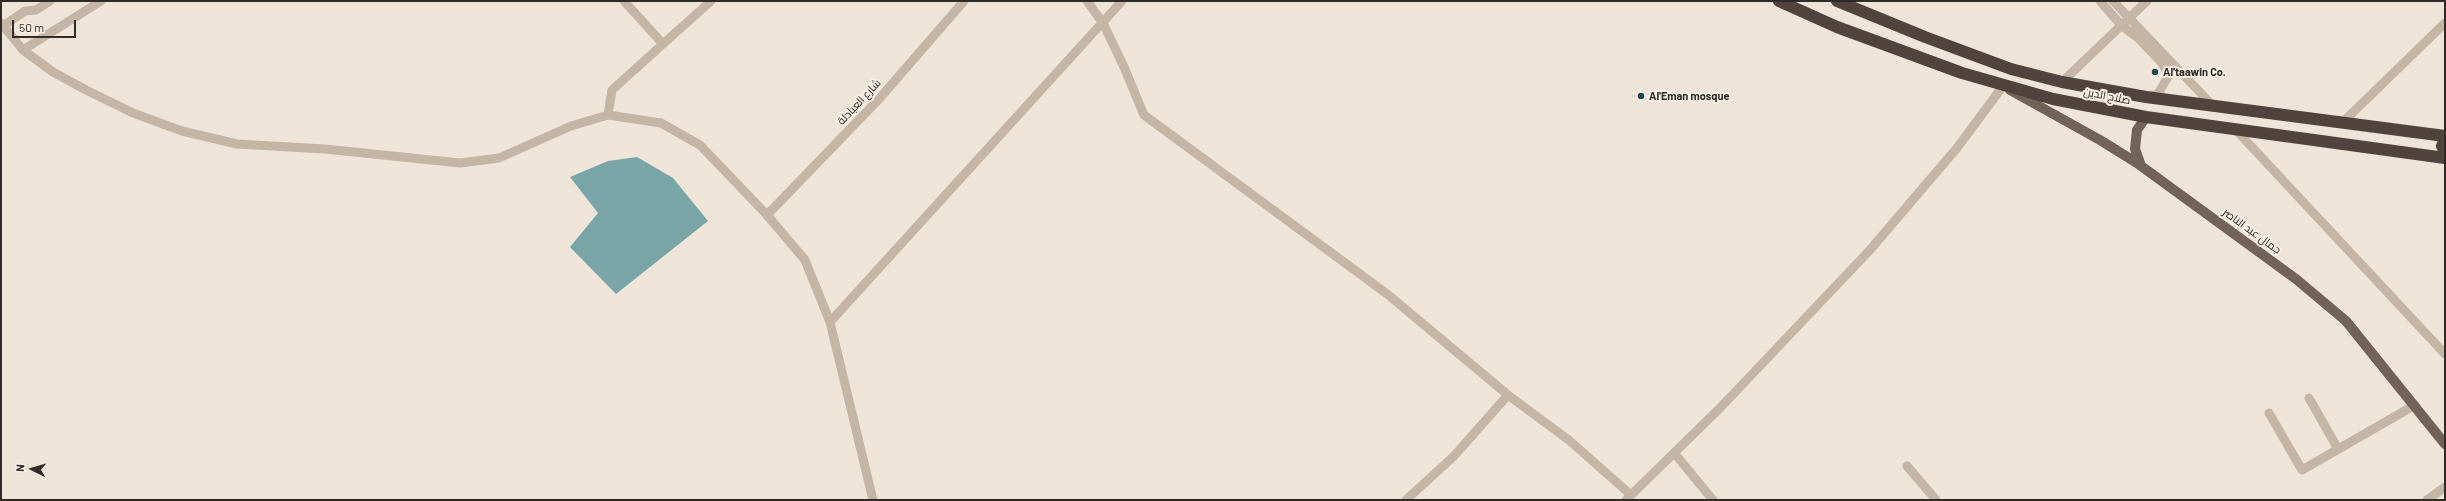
<!DOCTYPE html>
<meta charset="utf-8">
<style>
body{margin:0}
#map{position:relative;width:2446px;height:501px;overflow:hidden;background:#eee4d8;font-family:Barlow,sans-serif}
canvas{display:block}
.frame{position:absolute;inset:0;border:2px solid #312a26;pointer-events:none}
.north{position:absolute;left:12px;top:449px;width:40px;height:40px;-webkit-text-stroke:3px #f6eee4;paint-order:stroke;rotate:275deg;font-size:11px;font-weight:700;line-height:16px;text-align:center;color:#312a26}
.north::after{content:'';display:block;margin:auto;width:14px;height:18px;background:#312a26;clip-path:polygon(50% 0,100% 100%,50% 72%,0 100%)}
.scale{position:absolute;left:12px;top:20px;width:64px;height:18px;box-sizing:border-box;border:2px solid #312a26;border-top:0;padding-left:5px;font-size:12px;line-height:14px;white-space:nowrap;color:#312a26;-webkit-text-stroke:3px #f6eee4;paint-order:stroke}
</style>
<div id="map">
<canvas width="2446" height="501"></canvas>
<div class="frame"></div>
<div class="north">N</div>
<div class="scale">50 m</div>
</div>
<script>
const ctx = document.querySelector('canvas').getContext('2d');
ctx.lineJoin = 'round';
function paint(path, color) { ctx.fillStyle = color; ctx.fill(path, 'evenodd'); }
const poly = rows => new Path2D(rows.map(r => 'M' + r).join(''));
function stroke(path, color, width, dash) { ctx.strokeStyle = color; ctx.lineWidth = width; ctx.lineCap = dash ? 'butt' : 'round'; ctx.setLineDash(dash || []); ctx.stroke(path); }
function drawText(font, color, halo, rows, align = 'center') {
  ctx.font = font + ' Barlow,Cairo,sans-serif'; ctx.lineWidth = 4; ctx.setLineDash([]); ctx.textBaseline = 'middle'; ctx.strokeStyle = halo; ctx.fillStyle = color; for (const [text, x, y, turn = 0] of rows) {
    ctx.save(); ctx.translate(x, y); ctx.rotate((+turn || 0) * Math.PI / 180); ctx.textAlign = isNaN(turn) ? turn : align; if (halo) ctx.strokeText(text, 0, 0); ctx.fillText(text, 0, 0); ctx.restore();
  }
}
const water = poly([
 [637,157,673,178,708,221,616,294,570,247,598,213,570,177,608,161]
]);
const minor = poly([
 [624,1,663,44,711,1],
 [1087,1,1103,23,1124,67,1144,115,1386,293,1508,395,1570,441,1631,495],
 [2100,1,2122,26,2137,37,2161,62,2169,75,2158,94,2147,97],
 [2113,1,2214,107],
 [1,23,23,50,53,72,86,90,133,113,182,131,237,144,325,149,460,163,499,158,571,126,608,115,661,123,700,145,767,215,805,260,830,322,873,500],
 [3,26,25,11,36,10,50,1],
 [23,50,101,1],
 [2062,82,2147,1],
 [608,115,612,90,663,44],
 [2342,123,2445,23],
 [2235,129,2445,354],
 [767,215,879,99,964,1],
 [830,322,1122,1],
 [2309,398,2338,449],
 [2269,413,2302,470,2415,405],
 [1675,454,1713,500],
 [1907,466,1936,500],
 [1406,500,1454,456,1508,395],
 [1626,500,1721,407,1869,251,1957,148,2003,86],
 [2427,500,2445,487]
]);
const major = poly([
 [2010,90,2100,140,2137,163,2296,279,2346,321,2445,444],
 [2141,166,2135,149,2137,130,2146,117]
]);
const highway = poly([
 [1779,1,1837,27,1962,73,2053,99,2146,117,2445,158],
 [1837,1,1925,37,2011,69,2062,82,2146,97,2445,136],
 [2445,140,2442,146,2445,152]
]);
const markers = [
 [2155,72,4,"#204a4e"],
 [1641,96,4,"#204a4e"]
];
const poiNames = [
 ["Al'taawin Co.",2163,72],
 ["Al'Eman mosque",1649,96]
];
const streetNames = [
 ["صلاح الدين",2107,96,11],
 ["شارع العبادلة",859,102,-47],
 ["جمال عبد الناصر",2252,231,36]
];
paint(water, '#7aa5a8');
stroke(minor, '#c5b5a5', 9);
stroke(major, '#726258', 10);
stroke(highway, '#51443e', 12);
for (const [x, y, r, color] of markers) { const dot = new Path2D(); dot.arc(x, y, r, 0, 2 * Math.PI); ctx.fillStyle = color; ctx.fill(dot); stroke(dot, '#f6eee4', 1.5); }
drawText('bold 11px', '#312a26', '#f6eee4', poiNames, 'left');
drawText('11px', '#312a26', '#f6eee4', streetNames);
</script>
